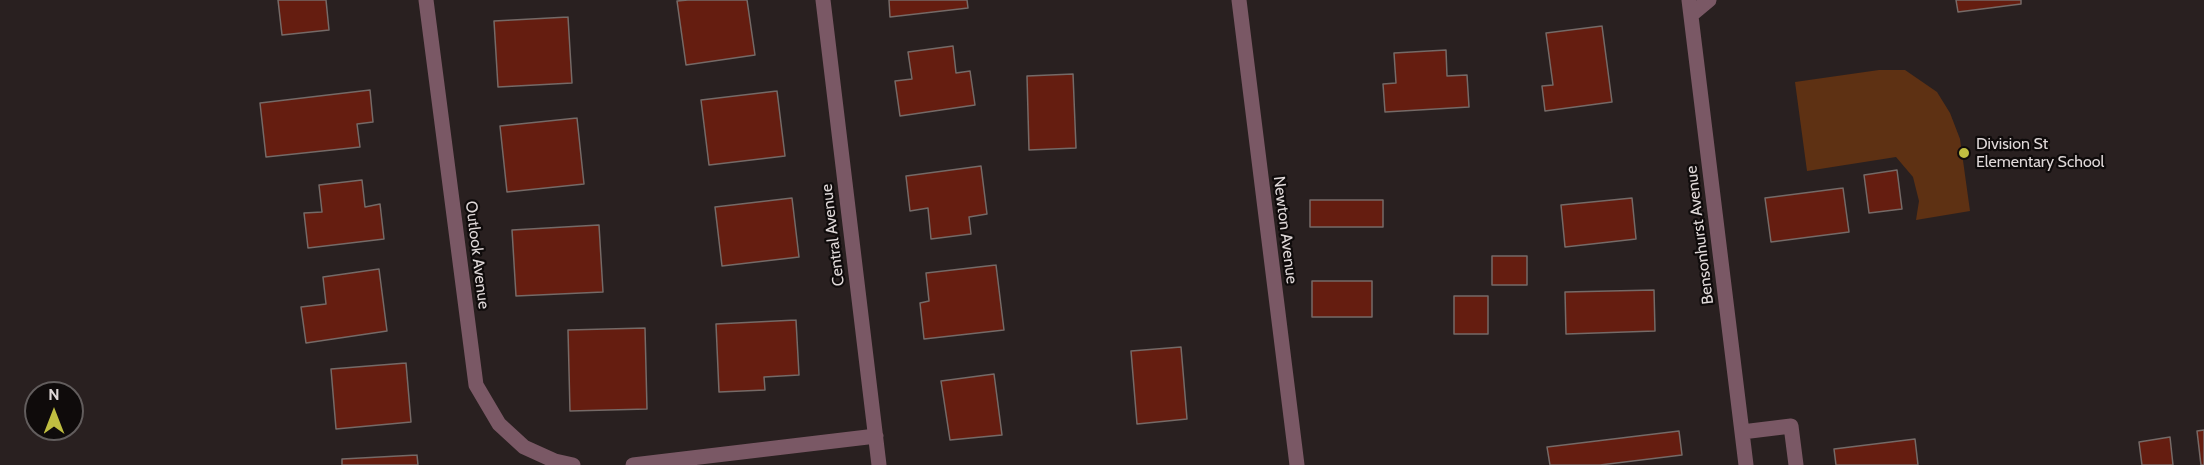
<!DOCTYPE html>
<style>
body{margin:0}
#map{position:relative;width:2204px;height:465px;overflow:hidden;background:#292020;font-family:Cabin,sans-serif}
canvas{display:block}
.north{position:absolute;left:24px;top:381px;width:60px;height:60px;box-sizing:border-box;background:#0f0b0b;border:2px solid #625d5d;border-radius:50%;rotate:0deg;font-size:16px;font-weight:700;line-height:24px;text-align:center;color:#dfd8d8}
.north::after{content:'';display:block;margin:auto;width:21px;height:27px;background:#c0be41;clip-path:polygon(50% 0,100% 100%,50% 72%,0 100%)}
</style>
<div id="map">
<canvas width="2204" height="465"></canvas>
<div class="north">N</div>
</div>
<script>
const ctx = document.querySelector('canvas').getContext('2d');
ctx.lineJoin = 'round';
function paint(path, color) { ctx.fillStyle = color; ctx.fill(path, 'evenodd'); }
const poly = rows => new Path2D(rows.map(r => 'M' + r).join(''));
function stroke(path, color, width, dash) { ctx.strokeStyle = color; ctx.lineWidth = width; ctx.lineCap = dash ? 'butt' : 'round'; ctx.setLineDash(dash || []); ctx.stroke(path); }
function drawText(font, color, halo, rows, align = 'center') {
  ctx.font = font + ' Cabin,sans-serif'; ctx.lineWidth = 4.5; ctx.setLineDash([]); ctx.textBaseline = 'middle'; ctx.strokeStyle = halo; ctx.fillStyle = color; for (const [text, x, y, turn = 0] of rows) {
    ctx.save(); ctx.translate(x, y); ctx.rotate((+turn || 0) * Math.PI / 180); ctx.textAlign = isNaN(turn) ? turn : align; if (halo) ctx.strokeText(text, 0, 0); ctx.fillText(text, 0, 0); ctx.restore();
  }
}
const green = poly([
 [1879,70,1905,70,1937,92,1950,113,1960,139,1970,211,1916,220,1919,201,1913,177,1896,157,1807,171,1795,82]
]);
const building = poly([
 [278,0,326,0,329,30,282,35,278,0],
 [688,0,747,0,755,55,686,65,677,1,688,0],
 [889,0,967,0,968,8,890,17,889,0],
 [1956,0,2021,0,2021,4,1958,12,1956,0],
 [568,17,572,83,498,87,494,21,568,17],
 [1602,26,1612,102,1545,111,1542,86,1553,85,1546,33,1602,26],
 [953,46,956,73,970,71,975,105,900,116,895,81,912,79,908,52,953,46],
 [1446,50,1447,76,1467,75,1469,107,1385,112,1383,84,1396,83,1394,53,1446,50],
 [1073,74,1076,148,1029,150,1027,76,1073,74],
 [370,90,373,122,357,124,360,147,266,157,260,103,370,90],
 [777,91,785,156,709,165,701,100,777,91],
 [577,118,584,184,507,192,500,126,577,118],
 [981,166,987,214,969,217,971,234,931,239,928,208,910,211,906,176,981,166],
 [1897,170,1902,209,1869,213,1864,175,1897,170],
 [362,180,365,207,380,204,384,239,308,248,304,213,322,212,319,185,362,180],
 [1843,188,1849,232,1771,242,1765,198,1843,188],
 [792,198,799,257,722,266,715,207,792,198],
 [1632,198,1636,239,1565,247,1561,205,1632,198],
 [1310,200,1383,200,1383,227,1310,227,1310,200],
 [599,225,603,292,516,296,512,230,599,225],
 [1492,256,1527,256,1527,285,1492,285,1492,256],
 [996,265,1004,330,924,339,920,303,929,301,926,273,996,265],
 [379,269,387,331,306,343,301,307,326,304,323,277,379,269],
 [1312,281,1372,281,1372,317,1312,317,1312,281],
 [1654,290,1655,331,1566,334,1565,292,1654,290],
 [1454,296,1488,296,1488,334,1454,334,1454,296],
 [796,320,799,375,764,377,765,390,719,392,716,324,796,320],
 [645,328,647,409,570,411,568,330,645,328],
 [1181,347,1187,419,1137,424,1131,351,1181,347],
 [406,363,411,422,336,429,331,369,406,363],
 [994,374,1002,435,950,440,941,381,994,374],
 [2204,430,2204,465,2201,465,2197,431,2204,430],
 [1679,431,1682,455,1600,465,1550,465,1547,447,1679,431],
 [2170,437,2173,465,2142,465,2139,442,2170,437],
 [1915,439,1918,465,1836,465,1834,449,1915,439],
 [417,455,418,465,342,465,342,459,417,455]
]);
const minor = poly([
 [426,0,476,385,499,424,524,447,555,461,573,465],
 [823,0,879,465],
 [1239,0,1297,465],
 [1689,0,1746,465],
 [1691,15,1709,0],
 [1742,432,1791,426,1796,465],
 [633,465,876,436]
]);
const markers = [
 [1964,153,6,"#c0be41"]
];
const poiNames = [
 ["Division St",1976,144],
 ["Elementary School",1976,162]
];
const streetNames = [
 ["Newton Avenue",1285,230,83],
 ["Central Avenue",833,235,-97],
 ["Bensonhurst Avenue",1700,235,-97],
 ["Outlook Avenue",477,255,83]
];
paint(green, '#5e3113');
paint(building, '#651d10');
stroke(building, '#756a67', 1.5);
stroke(minor, '#7a5865', 15);
for (const [x, y, r, color] of markers) { const dot = new Path2D(); dot.arc(x, y, r, 0, 2 * Math.PI); ctx.fillStyle = color; ctx.fill(dot); stroke(dot, '#0f0b0b', 2); }
drawText('16px', '#dfd8d8', '#0f0b0b', poiNames, 'left');
drawText('16px', '#dfd8d8', '#0f0b0b', streetNames);
</script>
